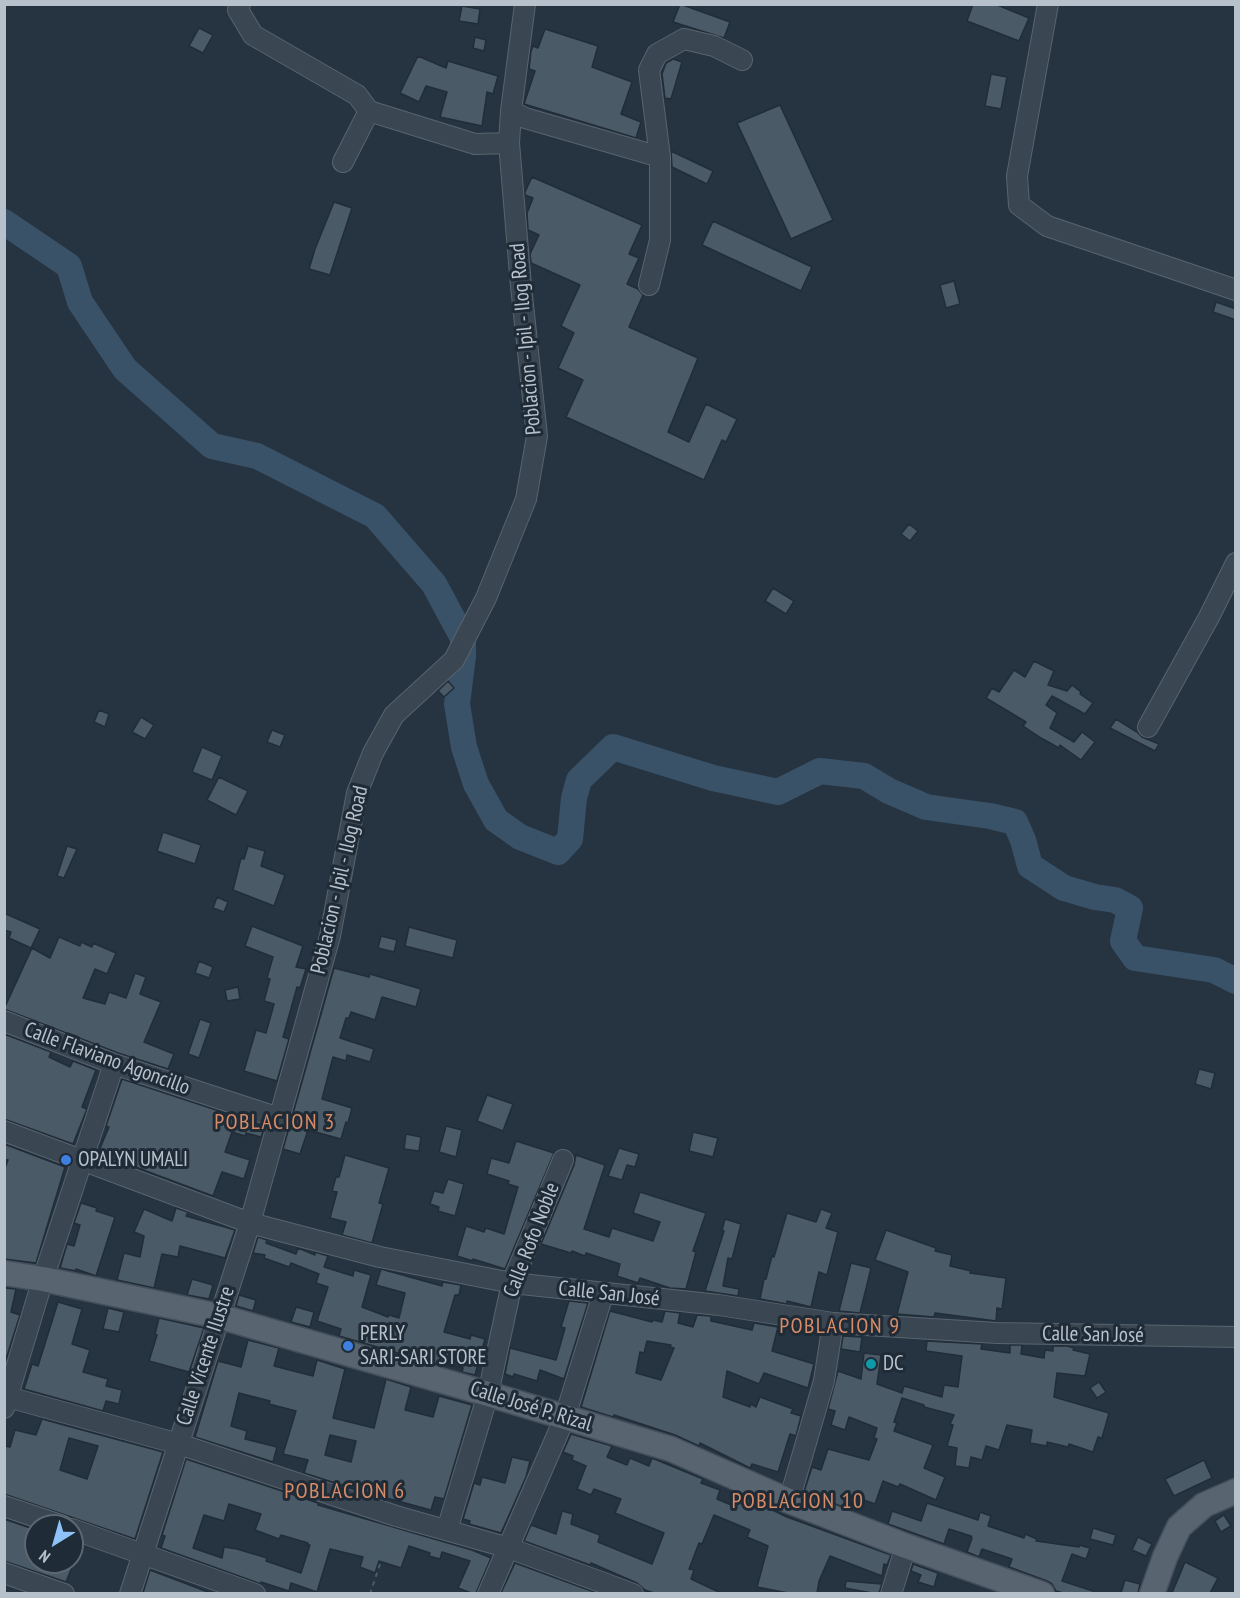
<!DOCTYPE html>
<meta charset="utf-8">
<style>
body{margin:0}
#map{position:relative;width:1240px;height:1598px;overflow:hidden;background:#263441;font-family:"PT Sans Narrow",sans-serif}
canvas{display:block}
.frame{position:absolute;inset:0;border:6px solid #b7c1cb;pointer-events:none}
.north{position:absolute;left:24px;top:1514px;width:60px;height:60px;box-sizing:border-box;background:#1f2b36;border:2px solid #5c6772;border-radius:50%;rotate:217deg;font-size:16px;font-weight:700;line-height:24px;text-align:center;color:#b7c1cb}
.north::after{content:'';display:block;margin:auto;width:21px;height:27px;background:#8ec3f9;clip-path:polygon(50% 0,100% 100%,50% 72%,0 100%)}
</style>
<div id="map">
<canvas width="1240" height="1598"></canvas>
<div class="frame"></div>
<div class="north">N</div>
</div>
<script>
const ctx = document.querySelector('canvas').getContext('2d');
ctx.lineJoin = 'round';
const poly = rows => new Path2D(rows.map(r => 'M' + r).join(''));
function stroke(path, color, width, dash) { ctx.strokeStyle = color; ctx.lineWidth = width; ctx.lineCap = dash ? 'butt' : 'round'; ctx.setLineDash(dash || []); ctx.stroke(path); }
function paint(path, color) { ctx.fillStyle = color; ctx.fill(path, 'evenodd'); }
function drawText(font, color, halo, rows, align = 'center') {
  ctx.font = font + ' "PT Sans Narrow",sans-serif'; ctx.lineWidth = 6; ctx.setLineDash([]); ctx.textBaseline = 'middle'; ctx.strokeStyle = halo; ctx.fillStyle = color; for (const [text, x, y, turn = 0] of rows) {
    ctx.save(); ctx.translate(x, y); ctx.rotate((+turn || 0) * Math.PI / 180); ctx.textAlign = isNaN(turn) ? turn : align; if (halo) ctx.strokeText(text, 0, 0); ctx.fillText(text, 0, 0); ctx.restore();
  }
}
const river = poly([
 [4,222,69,266,80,302,125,369,212,446,257,456,375,516,434,584,463,638,463,656,457,704,464,747,476,784,496,820,520,837,558,852,570,839,574,798,579,780,613,747,713,778,778,792,820,771,864,776,889,791,926,807,990,816,1015,822,1023,840,1030,866,1064,888,1095,897,1115,900,1130,908,1123,941,1135,958,1214,970,1236,981]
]);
const building = poly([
 [680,4,730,22,724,38,673,22,680,4],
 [973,4,995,4,1029,18,1019,41,967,21,973,4],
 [462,6,480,9,478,24,459,21,462,6],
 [199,28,213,35,203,53,189,46,199,28],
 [545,29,598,46,592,67,632,82,621,114,641,122,636,138,524,104,535,71,529,69,531,51,533,46,538,48,545,29],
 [475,37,486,40,484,51,473,48,475,37],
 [418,56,446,68,448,61,498,76,493,94,487,92,482,126,440,117,447,92,426,86,419,102,400,93,418,56],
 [673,59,682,62,671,99,665,98,662,74,666,63,673,59],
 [991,74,1007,77,1001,109,985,106,991,74],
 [780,105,833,220,791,239,737,123,780,105],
 [671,151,713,171,707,184,672,167,671,151],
 [532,177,642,225,629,254,639,258,627,284,638,289,643,295,629,327,698,358,668,432,689,442,706,404,737,419,726,442,722,440,704,480,566,417,583,380,558,368,574,333,561,326,580,285,531,263,530,254,539,235,528,230,527,213,533,198,525,195,525,192,532,177],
 [334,202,352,208,330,275,309,269,315,249,334,202],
 [713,221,812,267,801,291,702,245,713,221],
 [954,281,960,304,946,308,940,285,954,281],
 [1216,302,1236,309,1236,320,1213,312,1216,302],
 [909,524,918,531,910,541,901,534,909,524],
 [773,588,794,601,786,614,765,601,773,588],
 [1034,661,1054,671,1048,685,1067,691,1072,685,1081,692,1080,694,1093,703,1085,714,1052,696,1046,705,1057,713,1050,728,1074,742,1082,732,1095,742,1081,760,1060,745,1059,748,1041,738,1023,726,1026,722,986,698,992,688,999,692,1014,670,1025,677,1034,661],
 [448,681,454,688,444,697,438,691,448,681],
 [99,710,109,714,105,727,94,722,99,710],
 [141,717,154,725,145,739,132,732,141,717],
 [1116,719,1137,732,1142,737,1159,744,1155,751,1110,728,1116,719],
 [272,730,285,735,280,747,267,742,272,730],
 [202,747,222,756,212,780,192,772,202,747],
 [219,777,248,791,236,815,207,800,219,777],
 [163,832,201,845,195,864,157,851,163,832],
 [67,846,77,849,64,878,57,876,67,846],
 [248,846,265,851,261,866,285,875,274,906,233,890,241,858,244,859,248,846],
 [217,897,228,902,224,912,213,908,217,897],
 [4,913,40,929,31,948,9,938,11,932,4,930,4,913],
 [252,926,303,946,296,967,306,969,300,988,297,987,283,1037,289,1039,277,1081,244,1071,256,1030,266,1033,274,1004,264,1001,270,979,267,978,273,957,245,946,252,926],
 [409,927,457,940,453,958,405,946,409,927],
 [381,936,397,940,394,952,378,948,381,936],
 [59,937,80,946,81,942,92,947,93,943,116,953,107,974,95,969,83,998,105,1004,109,992,126,998,135,973,146,977,140,994,161,1002,144,1042,174,1054,168,1069,118,1053,4,1009,32,948,50,958,59,937],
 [199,961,213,967,209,978,195,973,199,961],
 [334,968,369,977,370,974,421,989,416,1007,382,997,375,1020,351,1012,349,1018,346,1018,340,1038,374,1049,370,1062,347,1055,346,1061,333,1057,322,1099,352,1108,348,1123,346,1122,341,1139,308,1130,300,1154,283,1149,334,968],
 [238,987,240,999,227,1001,225,990,238,987],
 [200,1019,211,1023,199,1058,188,1054,200,1019],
 [4,1034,51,1052,49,1057,70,1067,73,1061,96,1070,82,1107,87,1109,73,1144,4,1119,4,1034],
 [1199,1069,1215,1073,1211,1089,1195,1084,1199,1069],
 [122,1079,265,1126,261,1137,246,1133,245,1136,232,1132,225,1152,250,1160,244,1179,222,1172,213,1196,98,1153,109,1127,106,1126,122,1079],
 [487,1095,513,1104,503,1131,477,1121,487,1095],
 [446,1126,462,1130,456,1157,439,1152,446,1126],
 [693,1132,718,1138,713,1157,689,1151,693,1132],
 [406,1134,421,1137,419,1151,404,1149,406,1134],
 [516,1141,554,1153,505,1269,473,1259,473,1261,457,1256,466,1226,484,1232,486,1228,504,1234,518,1187,508,1184,509,1181,487,1174,491,1158,509,1163,516,1141],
 [4,1144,65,1167,36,1263,4,1259,4,1171,8,1160,4,1159,4,1144],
 [619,1148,639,1154,635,1167,627,1165,622,1180,608,1176,619,1148],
 [345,1155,389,1168,379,1203,383,1204,372,1243,342,1235,346,1222,330,1218,337,1192,332,1191,336,1177,339,1177,345,1155],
 [576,1155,605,1165,584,1229,609,1237,612,1228,653,1241,660,1222,633,1213,640,1192,706,1213,693,1251,696,1252,686,1289,670,1288,640,1278,638,1283,617,1276,620,1264,586,1253,585,1256,572,1251,571,1253,541,1244,574,1165,576,1155],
 [448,1179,464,1184,455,1216,438,1211,439,1207,430,1204,434,1191,443,1193,448,1179],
 [81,1203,97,1208,96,1211,115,1217,96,1276,76,1269,76,1271,60,1268,67,1244,74,1246,80,1225,74,1223,81,1203],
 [176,1208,188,1212,186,1216,235,1230,225,1258,180,1246,178,1257,162,1254,154,1288,117,1280,124,1253,140,1257,144,1236,134,1232,144,1209,172,1221,176,1208],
 [821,1209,832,1213,826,1228,838,1232,827,1275,819,1272,811,1307,787,1301,787,1304,760,1299,764,1279,766,1279,772,1256,774,1257,787,1213,816,1222,821,1209],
 [725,1219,741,1224,732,1259,728,1258,723,1286,739,1289,738,1296,705,1291,724,1231,722,1230,725,1219],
 [886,1230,936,1248,935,1251,952,1255,950,1266,971,1271,970,1273,1006,1278,1002,1309,997,1308,996,1321,935,1313,934,1317,897,1314,908,1272,875,1260,886,1230],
 [258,1237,267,1240,266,1243,296,1254,298,1248,315,1255,315,1252,328,1256,324,1267,353,1276,354,1270,371,1275,362,1307,388,1317,389,1315,399,1318,405,1293,376,1285,381,1269,442,1286,443,1282,461,1285,459,1295,455,1295,444,1332,470,1339,471,1335,485,1339,475,1375,462,1372,463,1368,437,1361,436,1364,339,1336,341,1329,317,1321,328,1287,316,1283,319,1274,291,1263,289,1267,264,1258,265,1255,253,1253,258,1237],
 [851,1263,871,1268,860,1313,839,1311,851,1263],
 [192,1279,213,1285,209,1299,187,1295,192,1279],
 [5,1288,16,1289,11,1312,20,1315,5,1362,5,1288],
 [239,1295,256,1300,253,1311,236,1306,239,1295],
 [569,1301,588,1303,564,1379,540,1370,537,1381,514,1374,513,1377,505,1374,510,1348,556,1360,565,1328,561,1327,569,1301],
 [58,1302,82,1309,72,1344,90,1350,83,1372,108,1379,106,1386,122,1390,119,1404,106,1401,103,1411,24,1389,32,1364,38,1366,58,1302],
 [296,1307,314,1312,310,1327,291,1322,296,1307],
 [108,1308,124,1312,119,1332,103,1329,108,1308],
 [610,1311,652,1322,653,1320,662,1322,665,1311,680,1313,678,1323,693,1327,697,1315,711,1316,711,1321,752,1330,754,1323,778,1327,772,1351,814,1364,808,1388,764,1373,759,1384,727,1371,723,1397,750,1407,751,1404,756,1407,760,1397,793,1409,791,1413,801,1416,796,1436,790,1434,778,1472,752,1464,750,1468,700,1443,699,1446,675,1435,614,1415,613,1417,581,1407,610,1311],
 [647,1341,671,1345,670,1347,674,1348,661,1380,636,1373,640,1352,644,1353,647,1341],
 [159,1318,204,1328,189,1372,149,1361,157,1335,155,1334,159,1318],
 [843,1336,862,1337,860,1352,841,1349,843,1336],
 [248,1340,279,1348,274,1366,313,1376,317,1360,345,1369,333,1418,374,1428,386,1379,411,1387,405,1410,433,1417,439,1396,472,1405,444,1499,435,1497,431,1510,357,1490,304,1473,308,1460,283,1454,296,1411,269,1404,270,1401,239,1393,231,1426,247,1431,245,1439,277,1447,273,1462,195,1437,218,1361,241,1367,248,1340],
 [330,1435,356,1441,351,1462,325,1455,330,1435],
 [927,1341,982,1344,981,1349,1010,1353,1010,1345,1022,1345,1021,1354,1044,1358,1045,1350,1053,1351,1053,1346,1067,1346,1074,1348,1073,1350,1090,1354,1085,1376,1057,1373,1054,1397,1109,1413,1102,1438,1098,1437,1093,1452,1069,1444,1068,1447,1047,1442,1047,1446,1030,1443,1032,1430,1007,1425,999,1450,986,1446,982,1460,971,1457,969,1468,955,1466,957,1448,947,1446,953,1425,950,1424,954,1415,924,1407,924,1405,902,1398,894,1422,897,1423,894,1431,933,1445,924,1468,945,1477,936,1500,900,1484,898,1487,883,1481,875,1504,847,1494,843,1507,804,1492,812,1467,821,1470,828,1449,869,1460,877,1439,874,1438,877,1428,849,1417,845,1430,831,1425,835,1411,828,1409,838,1371,861,1379,864,1353,881,1355,877,1384,902,1393,904,1386,942,1397,944,1385,958,1387,962,1356,926,1351,927,1341],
 [1099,1382,1106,1392,1097,1398,1090,1388,1099,1382],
 [42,1419,163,1452,135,1539,4,1494,4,1446,10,1447,15,1430,36,1435,42,1419],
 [69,1438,98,1446,87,1479,60,1470,69,1438],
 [571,1434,612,1446,607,1457,627,1465,630,1458,649,1466,652,1458,703,1479,701,1483,720,1490,717,1499,736,1507,741,1495,787,1517,891,1555,887,1565,884,1564,882,1576,830,1556,819,1581,817,1593,788,1593,757,1587,768,1546,747,1537,750,1530,714,1515,702,1544,699,1543,689,1569,694,1570,691,1579,721,1593,654,1593,645,1590,637,1583,591,1563,590,1565,524,1541,531,1525,556,1534,562,1511,573,1514,571,1524,600,1535,598,1542,652,1564,664,1533,615,1513,621,1499,594,1489,591,1495,577,1489,586,1466,572,1460,573,1456,563,1452,571,1434],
 [512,1457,530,1461,526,1477,501,1533,469,1524,470,1521,463,1519,474,1483,480,1485,482,1477,505,1483,512,1457],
 [186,1459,318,1503,318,1505,472,1550,491,1558,476,1593,471,1593,458,1588,470,1561,442,1552,440,1559,429,1556,430,1553,409,1546,401,1568,379,1561,375,1573,360,1567,363,1557,330,1549,317,1592,291,1583,289,1591,261,1582,261,1584,161,1548,165,1536,162,1535,186,1459],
 [229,1504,261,1514,255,1530,279,1539,281,1535,308,1543,307,1545,310,1545,301,1573,266,1561,267,1558,237,1549,224,1547,222,1558,193,1548,204,1515,224,1521,229,1504],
 [1204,1460,1212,1478,1174,1496,1165,1479,1204,1460],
 [927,1503,978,1520,980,1512,991,1516,988,1526,1024,1538,1025,1534,1037,1539,1036,1541,1079,1547,1079,1545,1090,1548,1086,1559,1072,1554,1062,1581,1093,1591,1093,1593,1063,1593,1056,1591,1052,1584,1047,1581,1009,1567,1012,1559,982,1549,979,1557,967,1552,972,1538,971,1536,949,1529,944,1544,888,1524,892,1511,921,1521,927,1503],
 [1224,1515,1231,1526,1221,1532,1215,1521,1224,1515],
 [4,1519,36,1530,36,1562,72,1562,72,1542,81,1545,66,1582,4,1561,4,1519],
 [1093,1528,1116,1535,1113,1545,1090,1539,1093,1528],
 [1138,1537,1152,1544,1146,1556,1132,1550,1138,1537],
 [1185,1562,1218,1578,1210,1593,1172,1593,1185,1562],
 [515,1563,597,1593,501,1593,515,1563],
 [913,1564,938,1573,934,1587,918,1582,921,1575,911,1571,913,1564],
 [150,1570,208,1592,207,1593,143,1593,150,1570],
 [1125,1580,1140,1584,1138,1593,1121,1593,1125,1580],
 [846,1581,882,1584,879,1593,872,1593,845,1588,846,1581]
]);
const path = poly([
 [370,1594,391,1531]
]);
const minor = poly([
 [240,4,238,10,253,35,357,95,369,111,475,144,509,143],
 [1048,4,1017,176,1019,205,1047,226,1236,290],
 [511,111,525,118,660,157,660,240,649,285],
 [660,157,649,70,657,54,684,39,714,46,742,60],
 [343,162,369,111],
 [1148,727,1209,617,1236,563],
 [4,1021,114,1064,279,1118],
 [4,1131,250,1223,380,1257,512,1283,719,1305,833,1323,997,1333,1236,1337],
 [4,1396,179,1444,396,1516,509,1548,633,1594],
 [4,1408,43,1279,114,1064],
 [789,1501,824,1381,833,1323],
 [4,1506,63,1526],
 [72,1529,255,1594],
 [447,1530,488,1394,512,1283,563,1160],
 [4,1573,64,1594],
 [130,1594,250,1223,330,936,357,793,373,753,394,715,454,660,486,598,526,499,537,436,521,286,509,143,511,111,525,4],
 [488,1594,565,1417,603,1294],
 [891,1594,906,1546]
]);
const major = poly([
 [4,1273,43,1279,218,1316,488,1394,671,1449,789,1501,906,1546,1042,1594],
 [1152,1594,1165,1557,1179,1527,1204,1505,1236,1491]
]);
const markers = [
 [66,1160,6,"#3f7fe0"],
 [348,1346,6,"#3f7fe0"],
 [871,1364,6,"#0f9aa8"]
];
const streetNames = [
 ["Poblacion - Ipil - Ilog Road",526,339,-95],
 ["Poblacion - Ipil - Ilog Road",340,880,-77],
 ["Calle Flaviano Agoncillo",107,1059,20],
 ["Calle Rofo Noble",532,1240,-69],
 ["Calle San José",609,1294,6],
 ["Calle San José",1093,1335,1],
 ["Calle Vicente Ilustre",206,1356,-72],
 ["Calle José P. Rizal",531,1407,17]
];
const poiNames = [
 ["OPALYN UMALI",78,1160],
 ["PERLY",360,1334],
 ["SARI-SARI STORE",360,1358],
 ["DC",883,1364]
];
const neighbourhoodNames = [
 ["POBLACION 3",275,1123],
 ["POBLACION 9",840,1327],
 ["POBLACION 6",345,1492],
 ["POBLACION 10",798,1502]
];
stroke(river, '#395268', 26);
paint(building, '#4a5a67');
stroke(building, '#212d38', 1.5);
stroke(minor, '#58646e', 22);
stroke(major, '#444f5a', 27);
stroke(path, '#465e5e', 2, [4.5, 4.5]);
stroke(minor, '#3a4651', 20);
stroke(major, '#586571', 24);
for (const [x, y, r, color] of markers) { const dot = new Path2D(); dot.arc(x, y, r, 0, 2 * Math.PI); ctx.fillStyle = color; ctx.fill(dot); stroke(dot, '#1f2b36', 2); }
drawText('21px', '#b7c1cb', '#1f2b36', streetNames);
drawText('21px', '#b7c1cb', '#1f2b36', poiNames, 'left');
ctx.letterSpacing = '1.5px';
drawText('22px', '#d78b66', '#1f2b36', neighbourhoodNames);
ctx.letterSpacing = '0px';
</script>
